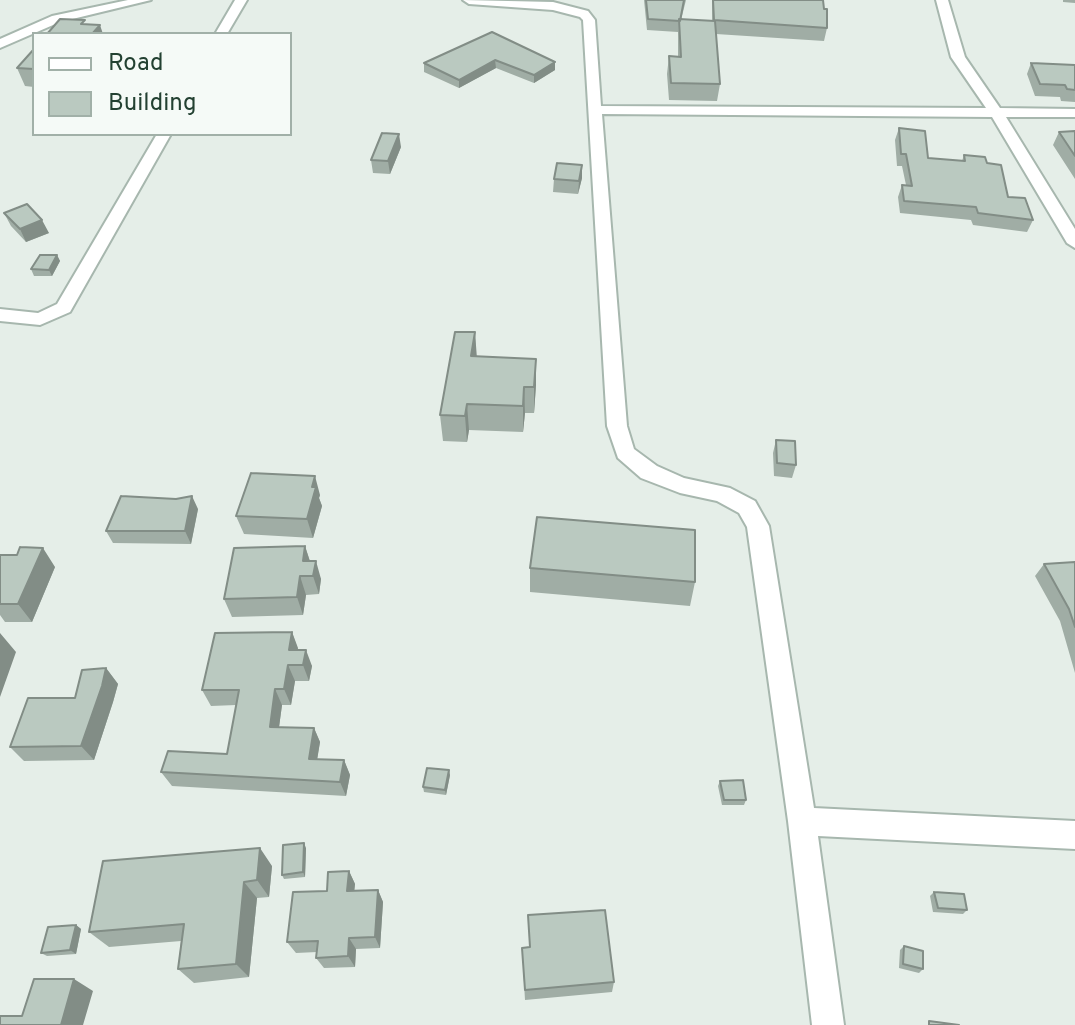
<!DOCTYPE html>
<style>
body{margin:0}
#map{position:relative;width:1075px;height:1025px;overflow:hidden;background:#e5eee8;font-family:Overpass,sans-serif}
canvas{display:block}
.legend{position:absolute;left:32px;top:32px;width:260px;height:104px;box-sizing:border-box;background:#f5faf7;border:2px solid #a1b0a8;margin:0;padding:10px 14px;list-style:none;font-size:24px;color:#234132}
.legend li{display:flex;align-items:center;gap:16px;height:40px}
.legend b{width:40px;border:2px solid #a1b0a8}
</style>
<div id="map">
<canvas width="1075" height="1025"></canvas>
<ul class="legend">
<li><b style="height:10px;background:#fff"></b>Road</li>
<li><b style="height:22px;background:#bac9c0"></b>Building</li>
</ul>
</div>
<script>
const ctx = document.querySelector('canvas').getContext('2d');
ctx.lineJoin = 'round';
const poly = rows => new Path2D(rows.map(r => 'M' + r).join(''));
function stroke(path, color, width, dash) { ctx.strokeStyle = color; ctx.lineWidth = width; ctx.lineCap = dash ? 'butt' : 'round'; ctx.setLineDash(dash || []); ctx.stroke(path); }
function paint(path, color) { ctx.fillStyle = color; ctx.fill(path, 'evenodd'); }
const minor = poly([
 [128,0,151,0,60,22,0,48,0,39,52,16,128,0],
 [235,0,247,0,227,34,215,34,235,0],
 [463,0,553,2,588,11,595,20,601,106,986,108,951,57,936,0,948,0,965,57,1000,108,1075,109,1075,117,1006,117,1075,229,1075,248,1067,243,992,117,602,114,627,426,634,449,657,466,684,478,730,488,755,501,769,526,814,808,1075,821,1075,849,818,836,844,1025,812,1025,788,821,747,527,739,513,717,501,680,493,641,478,618,458,607,426,583,20,580,17,553,10,469,4,463,0],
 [157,134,171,134,70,312,40,325,0,321,0,309,38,313,57,304,157,134]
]);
const wall = poly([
 [644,0,686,0,681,20,712,20,712,0,823,0,827,28,824,41,716,34,720,84,717,101,669,100,667,74,669,56,678,57,678,32,647,30],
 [1063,0,1075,0,1075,3,1063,2],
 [492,32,555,62,555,70,534,83,496,68,459,88,424,72,424,63],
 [34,49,34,87,25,86,17,68],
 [1031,63,1075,65,1075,102,1061,101,1060,97,1035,96,1027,74],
 [899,128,928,158,962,161,964,155,987,163,1008,197,1033,220,1027,232,973,225,971,220,900,213,898,197,902,185,906,185,902,166,897,166,895,140],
 [1075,131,1075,179,1053,145,1059,132],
 [401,147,390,174,373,173,371,160],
 [582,178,578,194,553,192,554,179],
 [4,213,49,233,26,242,11,226],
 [57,255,60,261,52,276,34,276,31,269],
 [475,332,476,356,536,359,536,385,534,413,525,413,523,432,469,430,467,442,443,441,440,415],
 [776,440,796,465,792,478,774,476,773,453],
 [320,495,319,498,322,506,313,538,244,534,236,516],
 [198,509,191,544,113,543,106,531],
 [305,546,310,561,321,579,319,594,306,595,303,615,232,617,224,599],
 [0,555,17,555,55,567,32,622,5,622,0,615],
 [1075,562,1075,673,1060,621,1035,576,1044,564],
 [530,568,695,582,690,606,530,592],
 [292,632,298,650,312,666,309,681,295,681,291,705,282,705,279,727,314,728,320,742,317,759,344,760,350,775,346,796,172,786,161,772,227,754,236,705,211,706,202,690],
 [106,668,118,684,113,702,94,760,24,761,10,747,75,698],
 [450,775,446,795,424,792,423,787],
 [720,781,746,800,744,805,722,805,718,786],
 [306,848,305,877,284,879,282,875],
 [272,866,269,897,257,898,249,977,194,983,178,969,181,941,109,947,89,932],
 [349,871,355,884,354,891,378,890,383,902,380,948,356,949,355,967,324,968,316,958,317,952,296,953,287,942,327,891],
 [934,892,967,910,963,914,933,912,930,896],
 [76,925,81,929,76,954,47,956,41,953],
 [904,946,923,969,919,973,899,968,900,950],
 [522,948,614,982,612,992,525,1000]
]);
const shadedWall = poly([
 [100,25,103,34,92,34],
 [495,60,496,68,459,88,459,80],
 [555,62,555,70,534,83,534,75],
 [399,134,401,147,390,174,388,161],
 [582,165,582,178,578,194,579,181],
 [42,220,49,233,26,242,20,229],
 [57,255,60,261,52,276,49,270],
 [475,332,477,359,471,356],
 [536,359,536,385,534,413,534,387],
 [524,387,525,413,523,432,523,406],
 [467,404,469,430,467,442,465,416],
 [315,476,320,495,319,498,322,506,313,538,307,519,312,487],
 [192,496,198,509,191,544,185,531],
 [305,546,311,565,303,561],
 [43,548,55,567,32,622,18,604],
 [316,561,321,579,319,594,313,576],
 [300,576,306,595,303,615,297,597],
 [292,632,298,648,295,666,289,650],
 [0,633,16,652,0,697],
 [306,650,312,666,309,681,303,665],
 [288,665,295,681,291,705,284,689],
 [106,668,118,684,113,702,94,760,81,746],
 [275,689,282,705,277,742,270,727],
 [314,728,320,742,315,773,309,759],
 [344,760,350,775,346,796,340,782],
 [449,770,450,775,446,795,445,790],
 [304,843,306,848,305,877,303,872],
 [260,848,272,866,269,897,257,880],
 [349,871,355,884,353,904,347,891],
 [244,882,257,898,249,977,236,964],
 [378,890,383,902,380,948,375,937],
 [76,925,81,929,76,954,70,950],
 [349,938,356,949,355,967,348,956],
 [74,979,93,991,83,1025,61,1025]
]);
const building = poly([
 [646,0,684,0,680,21,648,19,646,0],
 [713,0,823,0,824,9,827,9,827,28,714,20,713,0],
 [60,19,85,20,81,24,100,25,92,34,47,34,60,19],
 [679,19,715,21,720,84,671,83,669,56,681,57,679,19],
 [492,32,555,62,534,75,495,60,459,80,424,63,492,32],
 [34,49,34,69,17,68,34,49],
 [1031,63,1075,65,1075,90,1067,89,1065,85,1040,84,1031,63],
 [899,128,925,131,928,158,965,161,964,155,985,157,987,163,1001,165,1008,197,1025,198,1033,220,978,213,976,207,904,201,902,185,912,186,906,154,901,154,899,128],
 [1075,131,1075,156,1059,132,1075,131],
 [382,133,399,134,388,161,371,160,382,133],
 [557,163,582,165,579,181,554,179,557,163],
 [27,204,42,220,20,229,4,213,27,204],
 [40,255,57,255,49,270,31,269,40,255],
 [455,332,475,332,471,356,536,359,534,387,524,387,523,406,467,404,465,416,440,415,455,332],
 [776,440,795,441,796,465,777,463,776,440],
 [251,473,315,476,312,487,316,487,307,519,236,516,251,473],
 [121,496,176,499,192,496,185,531,106,531,121,496],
 [537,517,695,530,695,582,530,568,537,517],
 [305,546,303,561,316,561,313,576,300,576,297,597,224,599,234,548,305,546],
 [20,547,43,548,18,604,0,604,0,555,17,555,20,547],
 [1075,562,1075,627,1069,609,1044,564,1075,562],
 [292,632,289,650,306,650,303,665,288,665,284,689,275,689,270,727,314,728,309,759,344,760,340,782,161,772,168,751,227,754,239,690,202,690,215,633,292,632],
 [106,668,102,686,81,746,10,747,28,698,75,698,82,670,106,668],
 [427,768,449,770,445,790,423,787,427,768],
 [743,780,746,800,724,800,720,781,743,780],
 [304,843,303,872,282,875,283,845,304,843],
 [260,848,257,880,244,882,236,964,178,969,184,924,89,932,103,861,260,848],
 [349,871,347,891,378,890,375,937,349,938,348,956,316,958,318,941,287,942,293,892,327,891,328,872,349,871],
 [934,892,964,894,967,910,938,908,934,892],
 [605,910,614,982,525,990,522,948,530,947,528,915,605,910],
 [76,925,70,950,41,953,48,927,76,925],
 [904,946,923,951,923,969,903,964,904,946],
 [34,979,74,979,61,1025,0,1025,0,1016,22,1016,34,979],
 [929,1021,959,1025,929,1025,929,1021]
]);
stroke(minor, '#a7b7ae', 4);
paint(minor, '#fff');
paint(wall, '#a0ada5');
paint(shadedWall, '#828d86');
paint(building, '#bac9c0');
stroke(building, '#828d86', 2);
</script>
